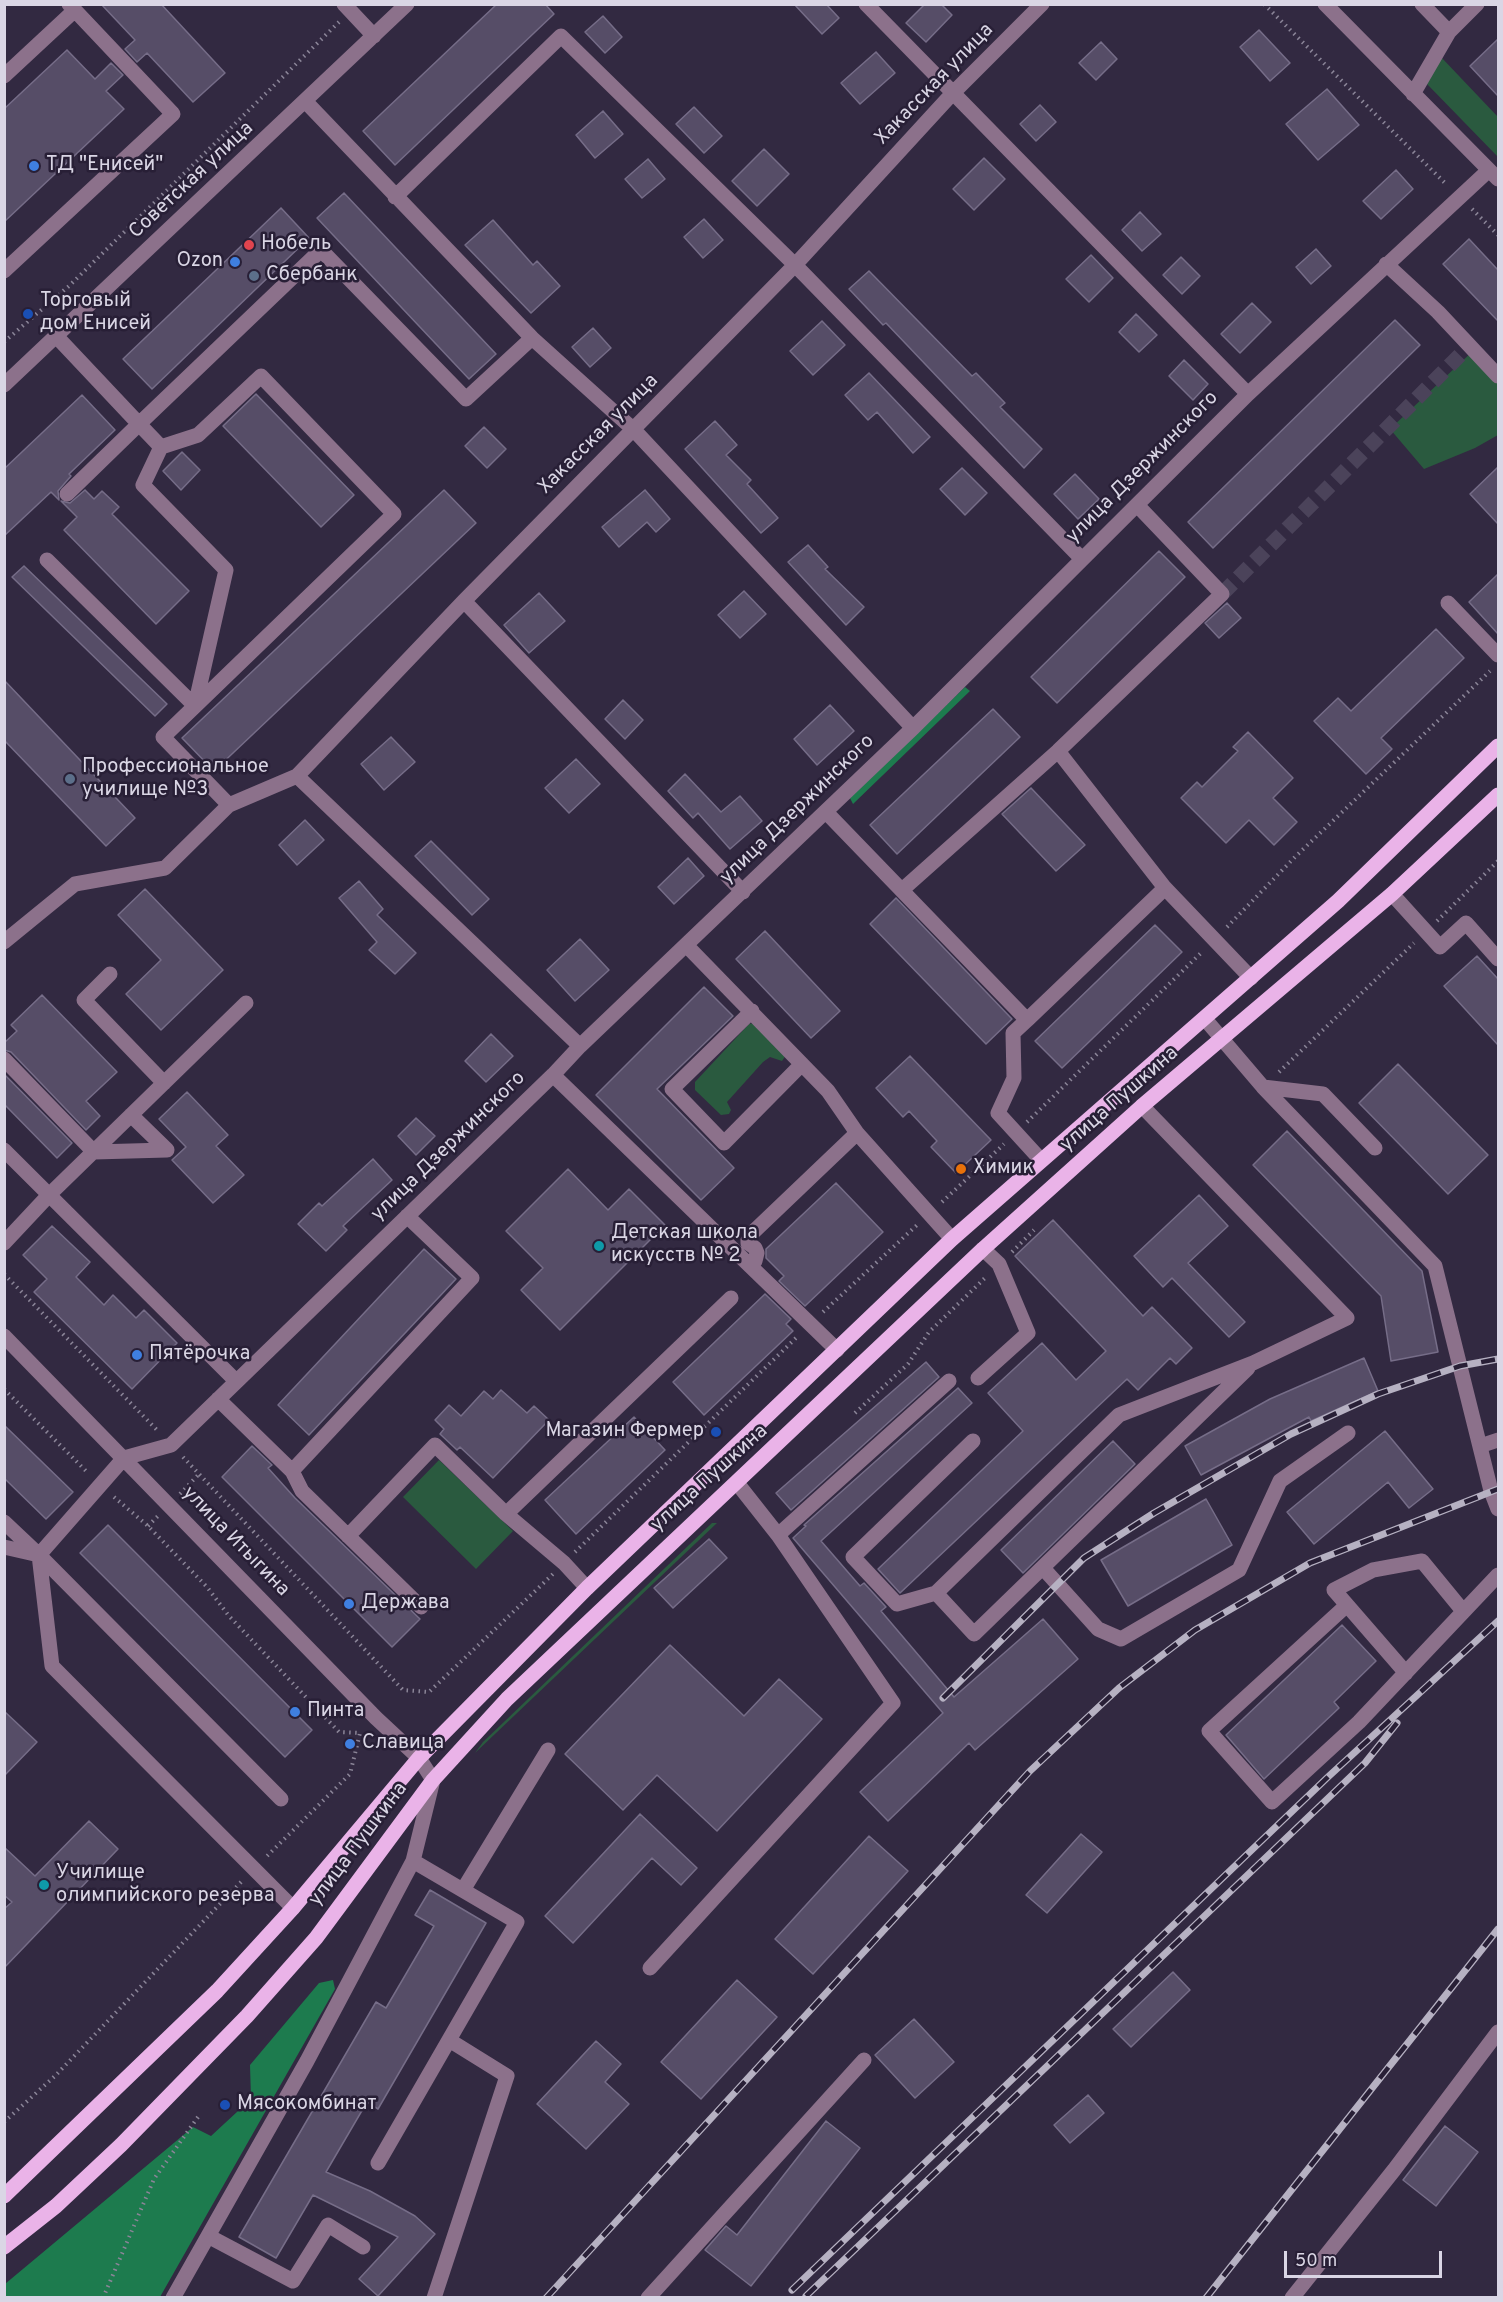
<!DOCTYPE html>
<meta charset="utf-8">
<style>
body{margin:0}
#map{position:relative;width:1503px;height:2302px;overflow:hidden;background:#322941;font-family:Overpass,sans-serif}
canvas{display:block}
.frame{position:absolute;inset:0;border:6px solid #dad6e5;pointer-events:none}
.scale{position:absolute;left:1284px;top:2251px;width:158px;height:27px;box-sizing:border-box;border:3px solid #dad6e5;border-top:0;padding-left:8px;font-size:18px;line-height:21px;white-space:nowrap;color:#dad6e5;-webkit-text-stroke:4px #281f36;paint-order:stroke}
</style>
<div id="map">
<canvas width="1503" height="2302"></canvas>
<div class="frame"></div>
<div class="scale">50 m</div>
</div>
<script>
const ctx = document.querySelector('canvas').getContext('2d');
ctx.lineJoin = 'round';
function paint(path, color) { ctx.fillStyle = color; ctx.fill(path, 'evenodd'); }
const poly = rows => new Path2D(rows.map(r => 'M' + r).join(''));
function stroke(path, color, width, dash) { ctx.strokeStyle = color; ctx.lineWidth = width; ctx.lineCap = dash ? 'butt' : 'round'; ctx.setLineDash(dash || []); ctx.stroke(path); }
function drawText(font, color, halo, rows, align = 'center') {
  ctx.font = font + ' Overpass,sans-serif'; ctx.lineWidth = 5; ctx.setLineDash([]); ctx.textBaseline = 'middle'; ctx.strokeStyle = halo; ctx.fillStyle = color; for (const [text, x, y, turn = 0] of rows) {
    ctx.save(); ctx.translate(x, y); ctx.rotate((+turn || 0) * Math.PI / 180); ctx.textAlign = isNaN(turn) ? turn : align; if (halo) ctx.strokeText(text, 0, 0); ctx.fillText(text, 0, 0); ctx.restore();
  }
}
const green = poly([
 [1441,57,1498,117,1498,157,1427,84],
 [1474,350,1498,375,1498,435,1475,448,1424,469,1390,429],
 [754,1023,786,1055,782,1061,770,1057,763,1062,727,1102,731,1110,729,1114,721,1115,695,1090,695,1082,749,1024],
 [439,1460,513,1531,476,1569,403,1497],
 [712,1523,717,1523,475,1753,483,1742]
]);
const forest = poly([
 [965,687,970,691,853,804,850,798],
 [333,1980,335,1989,160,2297,5,2297,5,2284,193,2127,211,2136,251,2099,250,2065,319,1983]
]);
const building = poly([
 [101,4,161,4,225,73,193,102,147,53,137,62,125,49,135,40,101,4],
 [497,4,545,4,554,14,395,165,363,131,497,4],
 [794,4,826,4,839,18,822,34,794,4],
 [925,4,941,4,952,15,926,42,906,23,925,4],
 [603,16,622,37,605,53,585,32,603,16],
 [1259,30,1290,63,1270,81,1240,47,1259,30],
 [1498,39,1498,96,1470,66,1498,39],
 [1101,42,1117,59,1096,80,1079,63,1101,42],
 [67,50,95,79,111,63,123,75,106,91,124,109,4,222,4,109,67,50],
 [876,52,895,73,860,104,841,83,876,52],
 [1327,89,1359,125,1318,160,1286,124,1327,89],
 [1040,105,1056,122,1036,141,1020,124,1040,105],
 [694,107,722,136,704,153,676,124,694,107],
 [603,111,623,134,595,158,576,135,603,111],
 [764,149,789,174,757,206,732,181,764,149],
 [984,158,1005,179,974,210,953,189,984,158],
 [648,159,665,179,642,198,625,179,648,159],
 [1396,170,1413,189,1381,219,1363,201,1396,170],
 [344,193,496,354,469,379,317,218,344,193],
 [281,208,309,238,152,389,123,359,281,208],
 [1140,212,1161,234,1142,251,1122,230,1140,212],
 [704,219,723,240,703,258,684,237,704,219],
 [493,220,533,265,537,261,560,286,531,313,465,245,493,220],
 [1469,239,1498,270,1498,321,1443,264,1469,239],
 [1316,249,1331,266,1311,284,1296,267,1316,249],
 [1091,255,1113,278,1089,302,1066,279,1091,255],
 [1181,257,1200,276,1182,294,1163,275,1181,257],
 [869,271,972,376,976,373,1005,403,1000,407,1042,449,1024,468,886,323,883,325,849,289,869,271],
 [1252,303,1271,322,1240,353,1221,334,1252,303],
 [1136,314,1157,335,1139,352,1119,332,1136,314],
 [1395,320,1420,345,1213,548,1188,522,1395,320],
 [822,321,845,345,813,375,790,351,822,321],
 [593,328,611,348,590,367,572,347,593,328],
 [1184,360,1208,384,1193,400,1169,376,1184,360],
 [869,373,930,437,913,453,877,412,868,420,845,395,869,373],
 [256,394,354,495,321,527,223,426,256,394],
 [82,395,115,430,69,474,71,476,58,491,59,500,51,492,4,536,4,469,82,395],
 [715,421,737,445,726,455,751,480,747,484,778,518,761,533,685,449,715,421],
 [484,427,506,449,487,468,465,446,484,427],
 [182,452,200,470,181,490,163,471,182,452],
 [1498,467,1498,524,1470,494,1498,467],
 [962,468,987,493,965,515,940,489,962,468],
 [1075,474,1099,499,1078,519,1054,494,1075,474],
 [85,490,94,499,102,491,119,507,112,514,189,591,156,624,64,530,77,517,61,501,70,503,85,490],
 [444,490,476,523,214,771,182,738,444,490],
 [645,490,670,519,656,532,647,522,619,547,602,527,645,490],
 [808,545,828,567,825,569,864,607,846,625,788,562,808,545],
 [1159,551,1185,577,1057,703,1031,677,1159,551],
 [24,566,167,704,155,716,12,577,24,566],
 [1498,574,1498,634,1469,602,1498,574],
 [744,591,766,614,740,638,718,615,744,591],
 [539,593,565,621,529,653,504,625,539,593],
 [1227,603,1241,618,1219,638,1205,623,1227,603],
 [1436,629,1464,658,1381,738,1392,749,1366,774,1314,721,1338,698,1351,711,1436,629],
 [4,680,135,818,106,846,4,740,4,680],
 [623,700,643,720,625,739,605,719,623,700],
 [830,705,854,731,817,765,794,739,830,705],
 [993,709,1020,737,897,854,870,825,993,709],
 [1248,732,1293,778,1273,798,1297,822,1274,845,1249,820,1226,843,1181,798,1197,782,1202,787,1238,751,1233,747,1248,732],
 [391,737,415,762,384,790,361,764,391,737],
 [576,759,600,784,569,813,545,788,576,759],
 [685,774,721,812,740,796,762,821,730,849,698,813,693,818,668,791,685,774],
 [1031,788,1085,845,1056,871,1002,814,1031,788],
 [305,820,324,840,297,865,279,845,305,820],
 [431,841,489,899,472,915,415,856,431,841],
 [688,858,704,876,674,904,658,887,688,858],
 [359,881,383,909,377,915,416,953,395,974,369,950,377,942,339,898,359,881],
 [145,889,223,970,161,1030,126,994,161,960,118,915,145,889],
 [896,898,1012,1019,986,1044,870,924,896,898],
 [1155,925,1182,952,1062,1068,1035,1041,1155,925],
 [765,931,840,1011,811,1038,736,959,765,931],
 [580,939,609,970,575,1001,547,970,580,939],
 [1477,956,1498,979,1498,1045,1444,986,1477,956],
 [704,987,733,1016,657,1089,734,1168,701,1200,596,1095,704,987],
 [42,995,117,1072,86,1101,100,1116,86,1130,11,1052,4,1050,4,1043,17,1031,11,1025,42,995],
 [491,1034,513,1056,486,1082,465,1061,491,1034],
 [910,1056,991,1140,956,1173,931,1147,937,1141,909,1111,903,1117,876,1088,910,1056],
 [1398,1064,1488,1155,1448,1194,1359,1103,1398,1064],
 [4,1074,72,1143,57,1158,4,1104,4,1074],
 [187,1092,228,1135,216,1146,244,1175,213,1203,172,1160,186,1147,159,1119,187,1092],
 [416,1118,435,1136,416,1155,398,1136,416,1118],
 [1287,1131,1422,1271,1438,1352,1391,1361,1381,1296,1253,1165,1287,1131],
 [373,1159,392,1180,343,1226,347,1230,326,1251,298,1224,319,1203,322,1206,373,1159],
 [568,1169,608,1210,629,1189,665,1225,560,1330,521,1290,543,1268,506,1231,568,1169],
 [836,1183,883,1232,805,1306,779,1281,784,1276,766,1258,766,1249,836,1183],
 [1199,1195,1228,1226,1188,1263,1245,1322,1229,1337,1172,1278,1163,1287,1134,1256,1199,1195],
 [1053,1220,1143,1316,1152,1307,1192,1348,1176,1364,1170,1358,1138,1390,1127,1379,900,1593,878,1569,1023,1431,988,1393,1042,1343,1076,1380,1106,1351,1015,1256,1053,1220],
 [52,1226,90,1262,76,1277,104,1305,113,1295,136,1318,144,1310,177,1343,132,1389,34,1292,47,1279,23,1255,52,1226],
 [424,1249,456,1279,309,1435,278,1405,424,1249],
 [765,1294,791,1319,786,1324,793,1331,704,1415,673,1382,765,1294],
 [1364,1358,1378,1391,1311,1421,1309,1417,1201,1475,1185,1446,1270,1399,1364,1358],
 [926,1362,939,1377,791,1510,776,1493,926,1362],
 [958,1388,972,1403,821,1541,860,1586,864,1583,886,1607,881,1611,954,1697,1043,1619,1078,1659,975,1750,969,1743,888,1821,860,1792,943,1713,793,1538,806,1526,804,1525,958,1388],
 [501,1390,527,1413,534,1406,549,1420,493,1478,460,1447,457,1450,440,1434,444,1429,435,1420,449,1405,461,1416,484,1391,493,1399,501,1390],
 [634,1417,665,1450,576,1534,545,1500,634,1417],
 [4,1425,73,1492,46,1519,4,1478,4,1425],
 [1385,1431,1433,1489,1409,1508,1388,1482,1314,1544,1287,1512,1385,1431],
 [1113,1441,1135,1464,1023,1573,1001,1550,1113,1441],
 [252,1446,272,1465,268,1468,295,1498,420,1619,392,1647,222,1477,252,1446],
 [1206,1499,1232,1545,1128,1606,1101,1560,1206,1499],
 [108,1525,312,1730,285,1757,80,1553,108,1525],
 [709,1539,727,1558,673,1608,654,1588,709,1539],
 [1342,1625,1376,1661,1334,1702,1339,1708,1264,1779,1226,1735,1342,1625],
 [670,1645,744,1716,779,1679,822,1719,717,1831,657,1775,623,1810,565,1754,670,1645],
 [4,1711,37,1742,4,1776,4,1711],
 [640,1814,697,1868,681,1885,652,1858,573,1943,545,1916,640,1814],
 [89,1821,118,1849,4,1968,4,1909,12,1902,4,1895,4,1847,35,1876,89,1821],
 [1081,1834,1102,1852,1047,1913,1026,1895,1081,1834],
 [869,1836,908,1871,813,1974,775,1939,869,1836],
 [430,1890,486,1923,378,2109,367,2102,326,2172,370,2191,415,2216,435,2234,378,2296,359,2279,398,2237,313,2195,276,2258,239,2237,376,2002,386,2008,434,1926,415,1915,430,1890],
 [1173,1972,1190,1990,1131,2047,1113,2029,1173,1972],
 [737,1980,777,2017,701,2099,661,2062,737,1980],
 [914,2019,954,2062,915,2098,875,2055,914,2019],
 [596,2041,621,2064,605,2082,629,2104,586,2149,537,2104,596,2041],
 [1088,2095,1104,2113,1070,2143,1054,2125,1088,2095],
 [826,2121,860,2148,751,2286,705,2250,726,2226,737,2235,826,2121],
 [1445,2126,1478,2152,1436,2206,1403,2180,1445,2126]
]);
const minorTunnel = poly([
 [1222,594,1470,345]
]);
const path = poly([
 [1264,4,1447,185],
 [1472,209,1498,235],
 [4,342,69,286,339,22],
 [1437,921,1498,861],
 [1227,927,1295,857,1490,671],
 [1279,1072,1414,943],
 [1027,1122,1203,951],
 [942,1202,1004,1144],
 [1012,1252,1034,1230],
 [4,1274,157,1430],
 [823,1312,917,1225],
 [4,1389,88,1473],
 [855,1413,908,1364,929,1332,987,1276],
 [183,1457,403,1690,429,1692,553,1574],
 [180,1494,199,1474],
 [114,1497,148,1526,207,1587,229,1616,339,1732,360,1733,350,1774,265,1858],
 [148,1526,158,1516],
 [575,1552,798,1336],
 [4,2122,55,2076,243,1880],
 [103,2298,154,2179,198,2117]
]);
const minor = poly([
 [344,4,374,36],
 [866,4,1248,394],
 [1325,4,1498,179],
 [1422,4,1449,32],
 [4,76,75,10],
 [1413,94,1449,32,1477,4],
 [306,102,532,338,634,430,913,728],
 [395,197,561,36,795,265,1081,558],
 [1386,264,1438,312,1498,376],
 [4,271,173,114,69,4],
 [57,337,139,424,67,494],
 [4,385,407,4],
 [161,447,198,435,261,376,394,514,163,737,229,805],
 [47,560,195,706,226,570,143,485,161,447,139,424,321,250,466,399,532,338],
 [464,601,743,892],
 [1448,603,1498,655],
 [1058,751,1165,888,1251,978],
 [297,776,580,1046],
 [826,812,1027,1020,1013,1033,1014,1078,998,1113,1040,1159],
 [902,890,1058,751,1222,594,1137,505],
 [1392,894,1440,947,1466,923,1498,959],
 [4,942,75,884,165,868,229,805,297,776,464,601,795,265,951,95,1042,4],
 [687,946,828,1091,857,1133,952,1239],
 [110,974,84,1000,164,1083],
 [752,1011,672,1089,724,1143,802,1064],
 [1205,1019,1263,1087,1435,1266,1491,1491,1498,1509],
 [1027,1020,1165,888],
 [4,1059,94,1152,167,1150,131,1115],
 [553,1075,837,1350],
 [1263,1087,1323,1094,1375,1148],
 [4,1150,236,1381],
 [4,1243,49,1195,246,1003],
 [750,1266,755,1261,757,1253,755,1248,748,1243,748,1237,857,1133],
 [4,1336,376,1718,419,1758,433,1780,413,1861,307,2061,173,2298],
 [978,1378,1028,1333,999,1264,983,1249],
 [218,1399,292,1471,302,1491,421,1607],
 [973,1441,853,1557,897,1604,936,1593,1119,1415,1253,1363,1347,1318,1142,1106],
 [1480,1446,1498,1440],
 [292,1471,472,1278,407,1216],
 [506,1514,731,1298],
 [4,1522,39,1555,52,1666,293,1908],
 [778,1535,949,1381],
 [348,1536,435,1445,506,1514,564,1563,587,1588],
 [4,1547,39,1555],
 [1043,1568,1098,1629,1121,1639,1239,1570,1280,1481,1348,1433],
 [936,1593,974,1634,1248,1368],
 [1347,1605,1209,1731,1272,1802,1359,1722,1498,1575],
 [1406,1673,1334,1590,1373,1570,1422,1561,1463,1611],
 [281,1799,39,1555,124,1458,171,1445,553,1075,580,1046,913,728,1248,394,1489,170],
 [463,1890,548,1750],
 [650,1968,893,1703,778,1535,737,1483],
 [378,2163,517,1922,413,1861],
 [208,2236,293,2281,328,2225,363,2247],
 [434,2298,507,2076,449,2040],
 [648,2298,864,2060],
 [1292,2298,1394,2170,1498,2032]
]);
const major = poly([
 [4,2196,217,1991,293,1908,419,1758,587,1588,952,1239,1338,901,1498,746],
 [4,2247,56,2206,121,2145,247,2016,316,1938,433,1780,507,1699,983,1249,1142,1106,1392,894,1498,795]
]);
const rail = poly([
 [943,1698,1084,1558,1154,1513,1291,1434,1378,1394,1460,1366,1498,1359],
 [792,2290,1329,1776,1498,1621],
 [806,2296,1365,1763,1397,1723],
 [546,2298,1030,1771,1119,1688,1195,1630,1310,1563,1498,1489],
 [1206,2298,1498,1929]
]);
const markers = [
 [34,166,6,"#3f7fe0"],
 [249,245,6,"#e0444e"],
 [235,262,6,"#3f7fe0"],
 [254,276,6,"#5c6f8a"],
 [28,314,6,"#1a4fb4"],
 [70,779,6,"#5c6f8a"],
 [961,1169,6,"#e8710a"],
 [599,1246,6,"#0f9aa8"],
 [137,1355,6,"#3f7fe0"],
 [716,1432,6,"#1a4fb4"],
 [349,1604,6,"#3f7fe0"],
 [295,1712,6,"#3f7fe0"],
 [350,1744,6,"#3f7fe0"],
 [44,1885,6,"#0f9aa8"],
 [225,2105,6,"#1a4fb4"]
];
const streetNames = [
 ["Хакасская улица",935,85,-46],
 ["Советская улица",192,181,-43],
 ["Хакасская улица",599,435,-45],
 ["улица Дзержинского",1143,468,-45],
 ["улица Дзержинского",798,810,-44],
 ["улица Пушкина",1120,1100,-41],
 ["улица Дзержинского",449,1147,-44],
 ["улица Пушкина",710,1479,-42],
 ["улица Итыгина",235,1542,46],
 ["улица Пушкина",359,1845,-53]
];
const poiNames = [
 ["ТД \"Енисей\"",46,166],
 ["Нобель",261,245],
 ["Ozon",223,262,"right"],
 ["Сбербанк",266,276],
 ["Торговый",40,302],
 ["дом Енисей",40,325],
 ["Профессиональное",82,768],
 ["училище №3",82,791],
 ["Химик",973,1169],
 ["Детская школа",611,1234],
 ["искусств № 2",611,1257],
 ["Пятёрочка",149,1355],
 ["Магазин Фермер",704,1432,"right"],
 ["Держава",361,1604],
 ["Пинта",307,1712],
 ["Славица",362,1744],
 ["Училище",56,1874],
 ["олимпийского резерва",56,1897],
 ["Мясокомбинат",237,2105]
];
paint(green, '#2a5a3f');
paint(forest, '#1d7b4e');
paint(building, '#564d67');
stroke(building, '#766d88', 1.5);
stroke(minorTunnel, '#4b435a', 15, [15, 8]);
stroke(path, '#8b8598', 4, [1.5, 4.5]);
stroke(minor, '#8c718b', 15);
stroke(major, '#eab3e8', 15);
stroke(rail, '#b6b1c2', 7);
stroke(rail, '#281f36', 4.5, [14]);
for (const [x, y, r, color] of markers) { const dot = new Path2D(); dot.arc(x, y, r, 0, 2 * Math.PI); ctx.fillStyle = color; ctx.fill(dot); stroke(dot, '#281f36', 2); }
drawText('20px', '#dad6e5', '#281f36', streetNames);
drawText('20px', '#dad6e5', '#281f36', poiNames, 'left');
</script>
